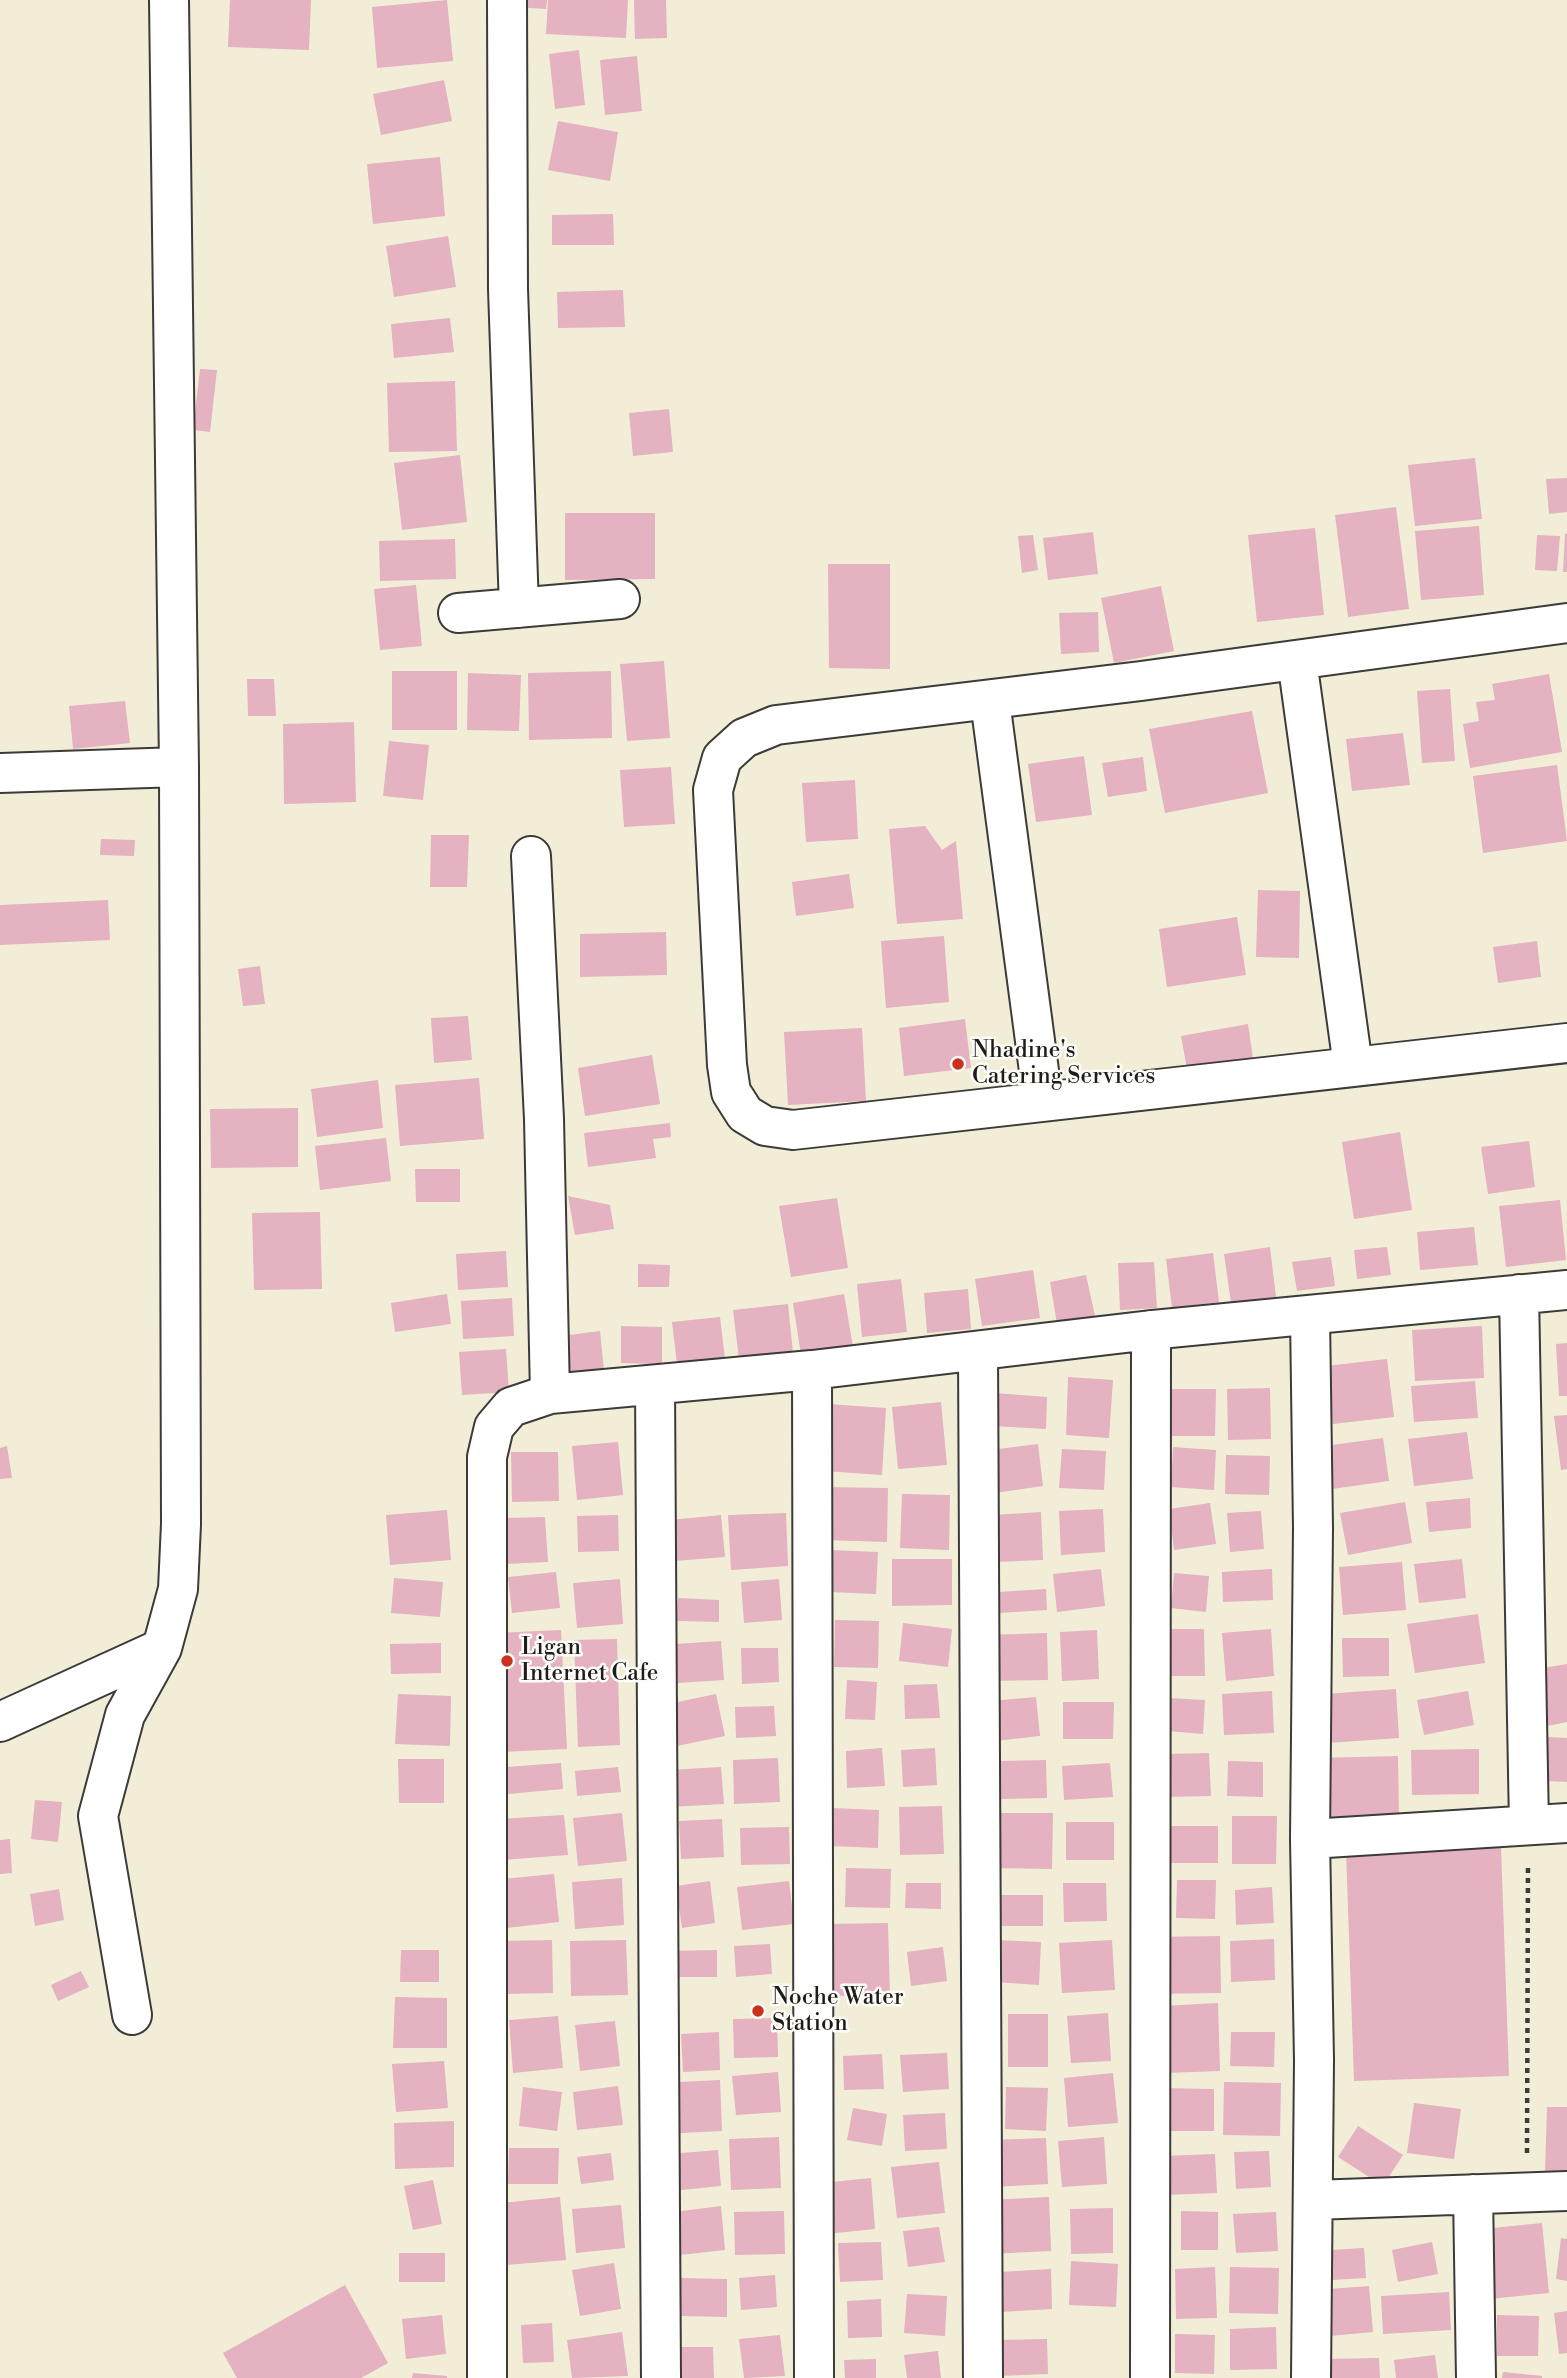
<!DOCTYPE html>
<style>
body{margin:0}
canvas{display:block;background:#f2edd7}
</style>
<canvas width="1567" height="2378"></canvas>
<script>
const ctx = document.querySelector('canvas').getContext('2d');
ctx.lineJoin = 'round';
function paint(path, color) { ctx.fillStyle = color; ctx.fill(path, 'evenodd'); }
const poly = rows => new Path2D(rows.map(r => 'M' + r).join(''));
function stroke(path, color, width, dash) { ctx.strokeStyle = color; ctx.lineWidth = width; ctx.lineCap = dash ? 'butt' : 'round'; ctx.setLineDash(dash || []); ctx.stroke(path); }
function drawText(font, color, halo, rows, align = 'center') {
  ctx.font = font + ' "Libre Bodoni",serif'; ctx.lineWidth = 5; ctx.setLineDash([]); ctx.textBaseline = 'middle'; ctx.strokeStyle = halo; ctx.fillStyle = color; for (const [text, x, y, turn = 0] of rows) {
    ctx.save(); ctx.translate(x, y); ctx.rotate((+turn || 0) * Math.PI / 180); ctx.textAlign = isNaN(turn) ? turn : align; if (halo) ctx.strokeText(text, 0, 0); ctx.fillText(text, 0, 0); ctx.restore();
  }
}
const building = poly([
 [230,0,311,0,309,50,228,47],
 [447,0,453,61,377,68,372,7],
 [515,0,547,0,546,9,514,7],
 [548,0,628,0,626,38,546,34],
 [634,0,666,0,667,38,635,39],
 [579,50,585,105,555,109,549,54],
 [637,56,642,111,605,115,600,60],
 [444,80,452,121,381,135,373,94],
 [558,121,618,132,610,181,548,170],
 [440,157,445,216,373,224,367,164],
 [613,214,614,245,552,245,552,215],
 [448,236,456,287,394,297,386,246],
 [623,290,625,327,558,328,557,292],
 [450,318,454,352,394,358,391,324],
 [200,369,217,370,210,432,193,430],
 [455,381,457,451,389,452,387,383],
 [669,409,673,452,633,456,629,413],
 [460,455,467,522,402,530,394,463],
 [1475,458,1482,519,1415,526,1408,465],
 [1567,478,1567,512,1549,514,1546,479],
 [1396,507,1409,609,1348,617,1335,515],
 [565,513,655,513,655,579,565,580],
 [1479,526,1484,595,1421,600,1415,531],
 [1315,528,1324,615,1257,622,1248,535],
 [1093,532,1098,574,1048,580,1043,538],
 [1565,534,1567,534,1567,572,1563,572],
 [1033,535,1038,570,1022,573,1018,536],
 [1537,535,1560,536,1557,571,1535,570],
 [455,539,456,579,380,581,379,541],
 [828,564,890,564,890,669,829,668],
 [416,585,422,646,380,650,374,589],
 [1161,586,1174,651,1114,663,1101,598],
 [1098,612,1099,652,1061,654,1059,613],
 [664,661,670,738,627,741,620,664],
 [392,671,457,671,457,730,392,730],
 [611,671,612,738,529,740,528,673],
 [468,673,521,675,519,731,467,730],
 [1549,674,1562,752,1470,768,1463,724,1479,721,1476,702,1495,700,1492,684],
 [247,679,274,679,276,716,248,716],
 [1450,689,1455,761,1422,763,1417,691],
 [125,701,130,743,73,749,69,706],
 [1252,711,1268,793,1165,813,1149,729],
 [354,722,356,802,284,804,283,724],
 [1403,733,1410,785,1352,791,1346,739],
 [389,741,429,745,423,800,383,796],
 [1084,756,1092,815,1036,822,1028,764],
 [1143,757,1147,791,1108,797,1102,763],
 [1557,765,1567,841,1483,853,1473,776],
 [671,767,675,824,624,827,620,770],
 [855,780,858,839,806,842,802,783],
 [925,826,942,850,956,841,963,919,897,924,889,829],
 [431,835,469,835,467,887,430,887],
 [101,839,135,840,134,856,100,855],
 [849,874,854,908,796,916,792,882],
 [1258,890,1300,891,1299,958,1256,957],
 [108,900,110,940,0,945,0,905],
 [1237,917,1246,975,1167,987,1159,929],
 [666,932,667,975,580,977,580,934],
 [944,936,949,1002,886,1008,881,941],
 [1537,941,1541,977,1498,983,1493,947],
 [260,966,265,1004,243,1006,238,969],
 [468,1016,472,1060,434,1063,431,1018],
 [965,1019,971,1068,904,1076,899,1028],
 [1248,1024,1253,1058,1187,1069,1181,1036],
 [862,1028,866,1101,788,1105,784,1032],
 [652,1055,660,1104,585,1116,578,1068],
 [479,1078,484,1139,400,1146,395,1085],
 [378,1080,383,1128,317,1137,311,1089],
 [298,1108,298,1167,211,1168,210,1109],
 [670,1123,671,1137,653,1139,656,1158,588,1167,584,1133],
 [1400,1132,1412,1210,1354,1219,1342,1142],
 [386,1138,391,1181,320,1190,315,1146],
 [1529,1141,1535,1187,1488,1194,1481,1147],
 [415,1169,460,1169,460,1202,416,1202],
 [568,1196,610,1205,614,1229,575,1235],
 [837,1198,848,1268,791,1277,779,1206],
 [1560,1200,1566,1260,1506,1267,1499,1206],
 [320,1212,322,1289,254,1290,252,1213],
 [1474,1227,1478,1265,1420,1270,1417,1232],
 [1270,1247,1276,1297,1231,1303,1224,1254],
 [1387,1247,1391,1275,1357,1279,1354,1250],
 [506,1251,508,1287,458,1290,456,1254],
 [1213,1253,1219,1302,1172,1308,1166,1259],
 [1331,1257,1335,1286,1297,1291,1292,1262],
 [1154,1262,1157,1308,1120,1310,1118,1263],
 [638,1264,670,1265,669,1287,638,1287],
 [1033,1270,1040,1318,982,1326,975,1279],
 [1086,1275,1095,1316,1057,1324,1050,1282],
 [901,1279,907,1332,862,1337,857,1284],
 [968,1289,971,1329,927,1333,924,1293],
 [447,1294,451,1324,395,1332,391,1303],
 [844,1294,853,1347,801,1355,793,1303],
 [512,1298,514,1336,463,1339,461,1301],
 [788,1304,793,1353,739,1359,733,1310],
 [720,1317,725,1359,677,1364,672,1322],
 [621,1326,662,1327,662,1364,621,1363],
 [1482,1326,1484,1378,1415,1381,1412,1330],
 [600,1331,604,1371,565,1375,561,1336],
 [1567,1343,1567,1396,1559,1396,1556,1344],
 [506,1349,509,1392,462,1395,459,1352],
 [1387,1359,1394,1417,1333,1424,1326,1366],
 [1068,1377,1113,1380,1109,1438,1066,1435],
 [1475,1381,1478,1418,1414,1422,1411,1386],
 [1270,1388,1271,1439,1228,1440,1227,1389],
 [1161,1389,1216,1389,1215,1436,1160,1436],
 [995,1393,1047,1397,1046,1429,993,1426],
 [941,1402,947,1465,898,1469,892,1407],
 [828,1404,886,1408,882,1475,824,1471],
 [1567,1415,1567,1469,1561,1470,1554,1416],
 [1467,1432,1473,1479,1414,1486,1408,1439],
 [1383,1438,1389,1481,1332,1489,1325,1446],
 [618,1442,623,1495,577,1500,572,1446],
 [1038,1444,1043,1486,995,1493,990,1450],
 [7,1446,12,1478,0,1479,0,1448],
 [1173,1447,1216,1450,1214,1490,1171,1487],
 [1062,1449,1106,1451,1104,1490,1059,1488],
 [511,1452,558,1452,559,1501,512,1502],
 [1226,1455,1270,1456,1269,1495,1225,1494],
 [824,1487,888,1488,887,1542,823,1540],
 [902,1494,950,1495,949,1550,900,1548],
 [1470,1498,1471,1528,1429,1532,1426,1502],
 [1405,1502,1412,1543,1348,1555,1340,1513],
 [1210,1503,1216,1544,1174,1550,1169,1509],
 [1103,1509,1105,1552,1061,1555,1059,1511],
 [447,1510,451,1560,390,1565,386,1515],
 [1261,1511,1264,1549,1230,1552,1227,1513],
 [1041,1512,1043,1560,995,1562,992,1515],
 [786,1513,788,1566,731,1570,728,1515],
 [618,1515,619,1551,578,1552,577,1516],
 [721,1515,725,1557,674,1561,670,1520],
 [545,1517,548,1562,505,1564,503,1518],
 [831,1550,878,1552,876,1594,829,1592],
 [892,1559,952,1559,952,1605,892,1606],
 [1462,1559,1466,1598,1419,1603,1414,1564],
 [1402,1562,1406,1610,1343,1615,1339,1567],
 [1101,1569,1105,1606,1057,1612,1053,1574],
 [1272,1569,1273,1600,1223,1602,1222,1572],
 [556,1572,560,1608,512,1613,508,1577],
 [1174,1573,1209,1576,1206,1612,1171,1608],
 [394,1578,443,1582,440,1617,391,1613],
 [620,1579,623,1624,577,1628,573,1583],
 [779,1579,782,1620,744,1623,741,1582],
 [1046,1589,1047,1610,999,1613,998,1592],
 [678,1598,719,1600,719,1622,677,1621],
 [1478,1614,1485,1663,1415,1673,1407,1624],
 [835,1620,879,1621,878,1668,834,1667],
 [903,1623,952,1629,948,1667,899,1661],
 [1170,1629,1204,1629,1205,1676,1171,1676],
 [1271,1629,1274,1676,1226,1681,1222,1633],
 [561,1630,567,1749,502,1752,496,1633],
 [1097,1630,1099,1679,1062,1681,1060,1632],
 [1047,1633,1048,1680,986,1681,985,1635],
 [1342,1638,1389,1638,1389,1676,1343,1677],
 [617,1639,620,1745,578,1747,574,1640],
 [721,1641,724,1680,678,1683,675,1644],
 [441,1643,441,1673,391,1674,390,1644],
 [741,1648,778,1648,779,1682,742,1684],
 [1567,1664,1567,1722,1547,1726,1537,1669],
 [847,1680,877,1682,875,1720,845,1719],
 [937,1684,940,1718,905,1719,904,1685],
 [1396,1689,1399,1738,1328,1743,1324,1694],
 [1272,1691,1274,1733,1224,1735,1222,1694],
 [1468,1691,1474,1725,1424,1735,1417,1700],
 [398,1694,451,1696,450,1746,395,1744],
 [716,1694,725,1736,672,1747,663,1705],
 [1036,1697,1040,1736,995,1741,991,1701],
 [1169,1698,1205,1700,1203,1734,1167,1731],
 [1063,1702,1114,1702,1113,1739,1063,1739],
 [774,1706,776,1736,736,1738,735,1707],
 [1548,1737,1567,1738,1567,1782,1546,1781],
 [882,1748,885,1786,847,1788,846,1751],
 [935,1748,937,1785,903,1787,901,1750],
 [1479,1749,1479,1794,1412,1795,1411,1750],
 [1209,1753,1211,1796,1166,1797,1165,1754],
 [1398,1756,1399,1817,1317,1818,1316,1758],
 [778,1758,780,1802,734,1804,733,1760],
 [398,1759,444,1759,444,1803,399,1803],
 [1046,1760,1047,1798,1000,1799,999,1761],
 [1228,1761,1263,1762,1263,1797,1227,1796],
 [561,1763,563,1789,508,1794,507,1767],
 [1110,1763,1113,1797,1064,1800,1062,1766],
 [618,1767,621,1792,577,1796,575,1771],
 [721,1767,724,1804,670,1807,668,1770],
 [35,1800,62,1802,58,1842,31,1839],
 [942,1806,944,1854,900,1855,899,1807],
 [832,1808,879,1810,878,1848,830,1846],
 [622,1813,627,1861,578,1866,573,1818],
 [994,1813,1053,1813,1052,1869,994,1868],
 [564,1815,568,1855,502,1860,499,1819],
 [1232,1816,1277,1816,1276,1864,1232,1864],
 [722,1819,724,1857,681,1859,679,1821],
 [1066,1822,1114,1822,1114,1860,1066,1860],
 [1157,1826,1218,1826,1218,1863,1157,1863],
 [789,1827,790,1864,741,1865,740,1828],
 [10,1839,12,1873,0,1874,0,1840],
 [1501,1846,1509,2076,1354,2081,1346,1851],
 [846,1868,891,1869,890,1908,845,1907],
 [554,1874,559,1922,507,1928,502,1879],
 [622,1878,624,1925,575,1929,572,1882],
 [1177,1880,1216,1880,1215,1919,1176,1918],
 [710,1881,715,1923,682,1928,676,1886],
 [789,1881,794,1924,742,1930,737,1887],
 [906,1883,941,1883,941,1909,905,1908],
 [1063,1883,1106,1883,1107,1921,1064,1922],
 [1272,1887,1274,1923,1236,1925,1235,1890],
 [59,1889,64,1920,35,1926,30,1894],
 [1000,1895,1043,1895,1043,1926,1000,1926],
 [888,1923,890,1995,830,1996,829,1924],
 [1220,1936,1221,1993,1152,1994,1151,1937],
 [1274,1939,1275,1980,1231,1982,1230,1941],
 [552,1940,553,1993,505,1994,504,1941],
 [626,1940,628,1995,571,1996,570,1941],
 [996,1940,1041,1942,1039,1985,994,1982],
 [1112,1940,1115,1990,1062,1993,1059,1943],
 [770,1944,772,1974,736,1977,734,1946],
 [943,1947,947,1981,911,1986,907,1952],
 [401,1950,439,1950,439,1982,400,1982],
 [717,1950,717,1977,666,1977,665,1951],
 [81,1971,89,1987,58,2001,51,1985],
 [395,1997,447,1998,447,2048,393,2048],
 [1218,2003,1220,2071,1166,2073,1163,2006],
 [1108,2013,1111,2061,1071,2063,1067,2016],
 [1008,2014,1048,2014,1048,2067,1008,2067],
 [558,2016,563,2068,513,2073,509,2020],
 [777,2018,778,2057,734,2058,733,2019],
 [615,2021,620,2066,580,2071,575,2025],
 [719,2032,720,2070,683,2072,681,2034],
 [1231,2032,1275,2032,1274,2067,1230,2066],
 [947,2053,949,2089,903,2092,900,2055],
 [882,2054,884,2089,844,2090,843,2056],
 [444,2061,448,2108,396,2112,392,2064],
 [778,2072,781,2112,736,2115,732,2076],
 [1113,2073,1118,2123,1068,2127,1064,2078],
 [720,2080,722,2131,661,2134,659,2083],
 [1224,2082,1281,2083,1280,2136,1223,2135],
 [618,2086,623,2125,577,2130,573,2092],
 [523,2087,562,2092,557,2131,519,2126],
 [1006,2087,1048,2088,1046,2131,1005,2129],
 [1160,2088,1214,2089,1214,2131,1159,2131],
 [1414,2103,1461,2109,1454,2159,1407,2153],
 [1547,2107,1567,2107,1567,2172,1545,2172],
 [853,2108,887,2114,882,2146,847,2140],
 [945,2113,947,2149,905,2151,903,2115],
 [454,2121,454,2167,395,2169,394,2123],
 [1358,2126,1403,2155,1383,2186,1338,2157],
 [779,2137,781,2188,731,2190,729,2139],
 [1104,2137,1107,2184,1062,2187,1058,2141],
 [1046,2138,1048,2184,993,2187,991,2140],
 [509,2148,559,2148,558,2184,508,2184],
 [718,2150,721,2186,672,2191,669,2154],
 [1269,2151,1271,2187,1236,2189,1234,2152],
 [611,2153,614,2180,581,2184,577,2157],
 [1215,2154,1217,2193,1164,2195,1163,2156],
 [939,2162,945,2213,897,2218,891,2167],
 [871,2178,875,2229,826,2234,822,2183],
 [433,2180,442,2224,413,2230,404,2186],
 [560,2197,566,2260,506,2265,501,2203],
 [1049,2197,1051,2251,990,2254,988,2200],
 [621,2205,625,2248,576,2253,572,2209],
 [721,2206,725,2250,671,2256,666,2213],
 [1113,2208,1113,2253,1071,2254,1070,2209],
 [784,2211,785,2254,735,2255,734,2212],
 [1181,2211,1218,2212,1218,2250,1181,2250],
 [1276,2212,1278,2251,1236,2253,1233,2214],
 [1542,2223,1549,2293,1489,2299,1483,2229],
 [939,2227,945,2262,908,2267,903,2231],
 [1561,2238,1567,2239,1567,2281,1556,2279],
 [881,2242,883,2280,840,2282,838,2243],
 [1432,2242,1438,2274,1398,2282,1392,2250],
 [1364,2248,1366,2278,1331,2280,1330,2250],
 [399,2253,445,2253,445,2282,399,2282],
 [1071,2261,1118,2264,1116,2307,1069,2305],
 [614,2263,621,2309,580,2316,572,2270],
 [1215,2267,1217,2318,1176,2319,1175,2269],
 [1230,2267,1279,2268,1278,2314,1229,2313],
 [1051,2269,1052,2309,1001,2312,999,2272],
 [775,2275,777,2307,741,2310,739,2278],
 [681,2278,727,2279,727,2317,681,2316],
 [345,2285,388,2363,361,2378,237,2378,223,2353],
 [1369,2286,1373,2332,1319,2337,1315,2290],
 [1449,2292,1451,2330,1383,2334,1381,2296],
 [907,2294,947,2296,945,2336,904,2333],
 [881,2299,882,2337,848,2338,847,2301],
 [1567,2311,1567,2353,1559,2354,1554,2313],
 [442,2315,446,2354,406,2359,402,2319],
 [1497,2315,1539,2316,1538,2356,1497,2356],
 [552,2323,554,2362,523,2363,521,2325],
 [1276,2327,1277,2369,1230,2370,1230,2329],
 [622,2332,628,2376,572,2378,567,2340],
 [1175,2334,1215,2335,1214,2374,1175,2373],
 [780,2335,785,2376,744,2378,739,2339],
 [1047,2339,1048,2374,999,2376,998,2340],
 [676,2347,713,2347,714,2378,676,2378],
 [938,2351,941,2378,907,2378,904,2355],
 [1435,2355,1438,2378,1396,2378,1394,2360],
 [1379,2358,1380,2378,1326,2378,1325,2359],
 [876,2359,876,2378,845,2378,844,2360],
 [1503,2372,1542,2376,1542,2378,1502,2378],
 [413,2373,447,2376,447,2378,412,2378]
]);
const path = poly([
 [1527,2153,1528,1864]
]);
const minor = poly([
 [507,0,508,289,519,608],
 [458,613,620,599],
 [1567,623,1141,681,776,725,744,738,722,758,713,790,727,1065,731,1092,745,1114,765,1126,793,1130,1567,1043],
 [1297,660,1353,1066],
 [990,701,1043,1101],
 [0,773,179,767],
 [531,856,544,1119,550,1394],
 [1519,1294,1529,1825],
 [1310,1316,1313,1528,1310,1839,1314,2060,1311,2378],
 [978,1352,983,2378],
 [812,1370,814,2378],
 [655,1386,661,2378],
 [0,1722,162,1648],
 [1310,1839,1567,1823],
 [132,2015,98,1816,125,1715,162,1648,178,1589,181,1524,179,767,169,0],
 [1473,2194,1476,2378],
 [1313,2200,1567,2191],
 [487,2378,487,1457,494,1427,511,1407,550,1394,812,1370,1151,1330,1567,1290],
 [1150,2378,1151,1330]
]);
const markers = [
 [958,1064,7,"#c8321e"],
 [507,1661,7,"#c8321e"],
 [758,2011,7,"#c8321e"]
];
const poiNames = [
 ["Nhadine's",972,1051],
 ["Catering Services",972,1077],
 ["Ligan",521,1648],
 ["Internet Cafe",521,1674],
 ["Noche Water",772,1998],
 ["Station",772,2024]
];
paint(building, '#e4b2c0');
stroke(minor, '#3c3b38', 42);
stroke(path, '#3c3b38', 4.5, [5, 5]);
stroke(minor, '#fff', 38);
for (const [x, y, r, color] of markers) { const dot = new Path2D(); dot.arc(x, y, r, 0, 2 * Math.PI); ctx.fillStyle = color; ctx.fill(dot); stroke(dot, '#fdfcf7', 2.5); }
drawText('23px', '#1c1c1c', '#fdfcf7', poiNames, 'left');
</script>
